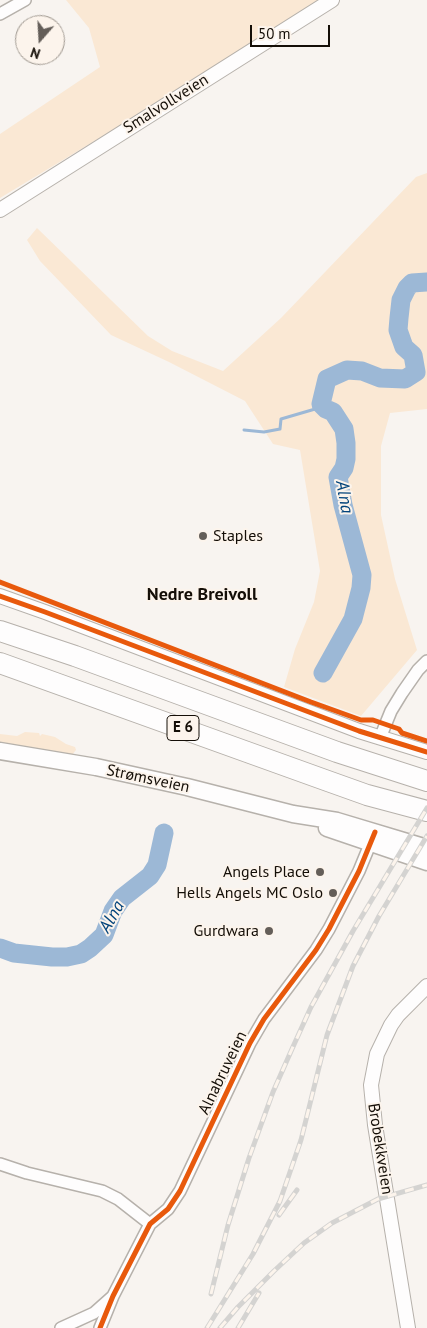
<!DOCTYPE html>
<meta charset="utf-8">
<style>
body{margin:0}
#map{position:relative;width:427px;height:1328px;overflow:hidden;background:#f8f4f0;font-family:"PT Sans",sans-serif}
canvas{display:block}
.north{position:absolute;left:15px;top:15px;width:50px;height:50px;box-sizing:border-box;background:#fcf4ec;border:1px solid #9f9890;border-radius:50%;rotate:199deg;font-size:14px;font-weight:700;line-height:20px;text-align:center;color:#140e07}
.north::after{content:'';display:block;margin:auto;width:18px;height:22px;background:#645e59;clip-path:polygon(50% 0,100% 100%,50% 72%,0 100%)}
.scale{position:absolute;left:250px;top:25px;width:80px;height:22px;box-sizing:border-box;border:2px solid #140e07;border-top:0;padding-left:6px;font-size:15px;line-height:18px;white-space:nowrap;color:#140e07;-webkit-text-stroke:4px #fcf4ec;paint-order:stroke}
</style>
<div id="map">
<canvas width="427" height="1328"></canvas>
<div class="north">N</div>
<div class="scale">50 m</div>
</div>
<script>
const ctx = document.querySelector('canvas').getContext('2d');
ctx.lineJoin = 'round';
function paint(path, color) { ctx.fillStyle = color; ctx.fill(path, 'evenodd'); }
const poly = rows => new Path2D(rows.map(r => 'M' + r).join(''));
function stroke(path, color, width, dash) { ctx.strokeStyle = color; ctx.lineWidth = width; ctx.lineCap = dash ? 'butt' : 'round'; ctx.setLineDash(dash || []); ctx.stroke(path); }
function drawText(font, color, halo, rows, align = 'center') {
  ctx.font = font + ' "PT Sans",sans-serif'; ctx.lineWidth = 4; ctx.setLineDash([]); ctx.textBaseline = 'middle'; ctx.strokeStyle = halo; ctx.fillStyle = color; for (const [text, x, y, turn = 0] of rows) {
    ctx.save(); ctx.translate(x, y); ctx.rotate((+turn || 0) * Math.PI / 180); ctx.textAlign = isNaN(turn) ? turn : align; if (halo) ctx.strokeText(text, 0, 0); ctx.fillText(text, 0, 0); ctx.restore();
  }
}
const green = poly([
 [66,0,328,0,0,198,0,134,100,67,89,28],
 [427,173,427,409,390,413,381,446,381,515,395,579,417,650,361,716,284,687,295,649,314,602,320,571,300,450,273,444,245,401,169,362,111,335,40,261,27,240,37,228,148,336,172,351,223,371,281,318,416,177],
 [25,732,39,733,40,736,42,734,55,737,66,744,75,747,76,750,72,755,0,744,0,734,17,736]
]);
const stream = poly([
 [244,430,264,432,280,429,281,419,322,407]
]);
const river = poly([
 [323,673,353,619,361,588,362,575,343,505,338,477,344,468,346,459,346,443,344,429,333,412,326,409,321,404,327,379,347,370,362,371,380,378,405,379,416,372,413,355,404,347,398,330,399,318,401,300,407,288,412,283,427,282],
 [0,948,14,953,52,957,67,957,81,954,90,948,104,935,113,911,122,898,150,876,157,865,164,833]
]);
const minor = poly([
 [0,14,25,0],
 [380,738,391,711,402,693,418,670,427,661],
 [0,1164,27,1173,102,1191,118,1199,150,1224],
 [61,1328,94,1313,112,1297],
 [100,1328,113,1296,150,1224,168,1209,180,1191,250,1043,264,1019,316,950,329,929,359,871,373,837]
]);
const tertiary = poly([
 [0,210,332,0],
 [0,596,45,612,359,731,427,752],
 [408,1328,375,1125,371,1085,377,1054,391,1025,398,1015,427,986]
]);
const secondary = poly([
 [0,751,96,767,187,787,293,814,337,821,427,848],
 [327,828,427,862]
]);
const motorway = poly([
 [0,631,75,656,337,752,427,781],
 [0,663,325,780,367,795,427,811]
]);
const rail = poly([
 [279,1215,297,1190],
 [211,1294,228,1225,249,1158,273,1092,292,1049,311,1007,353,931,427,808],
 [207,1328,253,1254,280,1201,301,1140,327,1035,353,966,379,916,427,836],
 [220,1328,238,1307,274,1271,304,1243,332,1223,378,1199,427,1185],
 [238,1328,259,1293]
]);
const cycleway = poly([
 [0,582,311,702,361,720,373,720,399,729,402,733,427,741],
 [0,596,45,612,359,731,427,752],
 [100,1328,113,1296,150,1224,168,1209,180,1191,250,1043,264,1019,316,950,329,929,359,871,375,832]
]);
const markers = [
 [203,536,5,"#645e59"],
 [320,872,5,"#645e59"],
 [333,893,5,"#645e59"],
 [269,931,5,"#645e59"]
];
const shields = [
 [183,728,32]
];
const shieldNames = [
 ["E 6",183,728]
];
const streetNames = [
 ["Smalvollveien",166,104,-32],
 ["Strømsveien",148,779,12],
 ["Alnabruveien",223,1073,-64],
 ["Brobekkveien",380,1149,81]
];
const poiNames = [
 ["Staples",213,536,"left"],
 ["Angels Place",310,872],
 ["Hells Angels MC Oslo",323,893],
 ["Gurdwara",259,931]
];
const waterNames = [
 ["Alna",344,497,80],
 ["Alna",112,917,-60]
];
const neighbourhoodNames = [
 ["Nedre Breivoll",202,595]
];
paint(green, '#fae8d4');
stroke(stream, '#9cb8d6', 3);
stroke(river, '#9cb8d6', 19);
stroke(minor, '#b6b1ab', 14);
stroke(tertiary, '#b6b1ab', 16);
stroke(secondary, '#b6b1ab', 19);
stroke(motorway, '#b6b1ab', 22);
stroke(minor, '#fefdfd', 11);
stroke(tertiary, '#fefdfd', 14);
stroke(secondary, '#fefdfd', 16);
stroke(motorway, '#fefdfd', 20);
stroke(rail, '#d4d3d1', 5);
stroke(rail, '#fcf4ec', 3, [9]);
stroke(cycleway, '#e8590c', 5);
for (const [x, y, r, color] of markers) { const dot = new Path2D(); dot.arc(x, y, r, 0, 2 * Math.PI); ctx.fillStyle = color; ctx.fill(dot); stroke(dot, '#fcf4ec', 2); }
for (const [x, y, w] of shields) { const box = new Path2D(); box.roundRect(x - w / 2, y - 12.5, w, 25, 4); ctx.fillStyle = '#fcf4ec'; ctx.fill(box); stroke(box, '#140e07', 1); }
drawText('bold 15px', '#140e07', null, shieldNames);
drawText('16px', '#140e07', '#fcf4ec', streetNames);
drawText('16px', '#140e07', '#fcf4ec', poiNames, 'right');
drawText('italic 18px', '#02437b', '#fcf4ec', waterNames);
drawText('bold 18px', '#140e07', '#fcf4ec', neighbourhoodNames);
</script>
